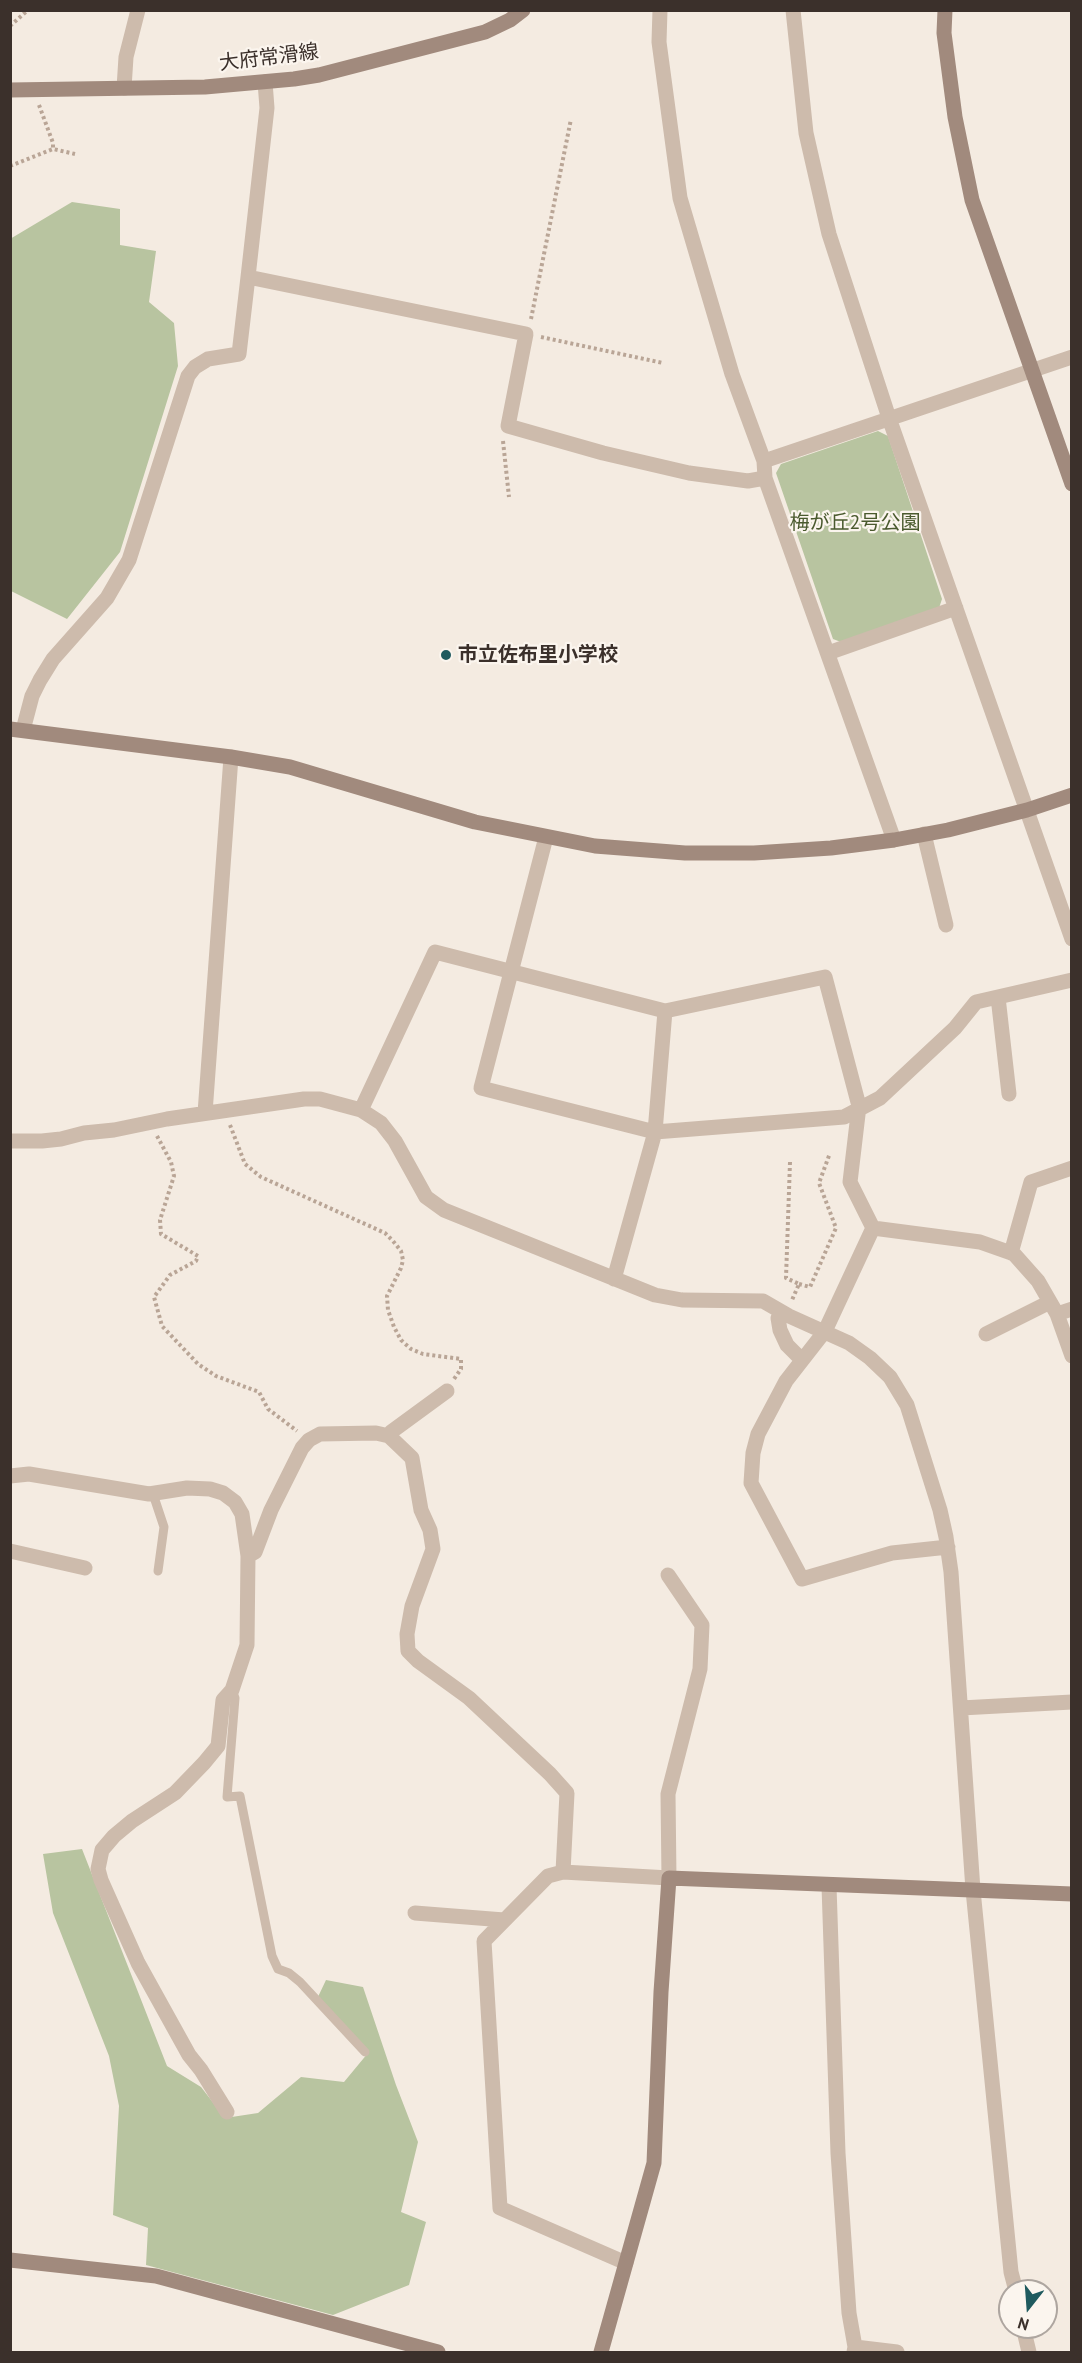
<!DOCTYPE html>
<meta charset="utf-8">
<style>
body{margin:0}
#map{position:relative;width:1082px;height:2363px;overflow:hidden;background:#f4ebe1;font-family:"PT Sans",sans-serif}
canvas{display:block}
.frame{position:absolute;inset:0;border:12px solid #3b302b;pointer-events:none}
.north{position:absolute;left:998px;top:2279px;width:60px;height:60px;box-sizing:border-box;background:#fbf5ee;border:2px solid #aea6a0;border-radius:50%;rotate:197deg;font-size:16px;font-weight:700;line-height:24px;text-align:center;color:#3b302b}
.north::after{content:'';display:block;margin:auto;width:21px;height:27px;background:#1f5a5e;clip-path:polygon(50% 0,100% 100%,50% 72%,0 100%)}
</style>
<div id="map">
<canvas width="1082" height="2363"></canvas>
<div class="frame"></div>
<div class="north">N</div>
</div>
<script>
const ctx = document.querySelector('canvas').getContext('2d');
ctx.lineJoin = 'round';
function paint(path, color) { ctx.fillStyle = color; ctx.fill(path, 'evenodd'); }
const poly = rows => new Path2D(rows.map(r => 'M' + r).join(''));
function stroke(path, color, width, dash) { ctx.strokeStyle = color; ctx.lineWidth = width; ctx.lineCap = dash ? 'butt' : 'round'; ctx.setLineDash(dash || []); ctx.stroke(path); }
function drawText(font, color, halo, rows, align = 'center') {
  ctx.font = font + ' "PT Sans","Noto Sans JP",sans-serif'; ctx.lineWidth = 4.5; ctx.setLineDash([]); ctx.textBaseline = 'middle'; ctx.strokeStyle = halo; ctx.fillStyle = color; for (const [text, x, y, turn = 0] of rows) {
    ctx.save(); ctx.translate(x, y); ctx.rotate((+turn || 0) * Math.PI / 180); ctx.textAlign = isNaN(turn) ? turn : align; if (halo) ctx.strokeText(text, 0, 0); ctx.fillText(text, 0, 0); ctx.restore();
  }
}
const green = poly([
 [72,202,120,209,120,245,156,251,149,302,174,323,178,366,120,552,67,619,11,591,10,239],
 [878,431,888,436,942,599,939,608,841,642,833,639,776,473,781,464],
 [82,1849,167,2066,201,2087,225,2118,258,2113,301,2077,344,2082,368,2053,317,1999,326,1980,363,1987,396,2085,418,2142,401,2212,426,2222,409,2285,333,2315,146,2265,148,2228,113,2215,119,2106,109,2056,53,1913,43,1854]
]);
const path = poly([
 [10,26,28,10],
 [39,105,53,143,53,149],
 [10,166,53,149,75,154],
 [531,319,571,119],
 [541,337,663,363],
 [503,441,509,497],
 [230,1125,245,1164,261,1177,385,1233,393,1241,401,1251,403,1260,401,1268,387,1296,388,1310,394,1327,401,1340,411,1349,423,1354,461,1359,461,1369,454,1379],
 [157,1136,171,1162,174,1176,160,1220,161,1234,198,1256,196,1261,170,1275,154,1297,162,1326,198,1364,216,1376,259,1392,268,1409,297,1431],
 [790,1162,786,1278,799,1284,792,1300],
 [799,1284,810,1287,836,1228,819,1183,830,1153]
]);
const lane = poly([
 [153,1494,164,1527,158,1571],
 [232,1690,235,1698,227,1797,240,1796,272,1956,278,1969,289,1973,300,1982,365,2052]
]);
const street = poly([
 [660,10,659,42,680,198,732,374,764,461,765,478,894,840],
 [793,10,806,133,829,234,889,418,1072,939],
 [265,82,267,108,248,277,526,334,508,426,603,453,689,473,748,481,765,478],
 [124,88,126,57,138,10],
 [764,461,1072,357],
 [828,653,956,608],
 [23,730,32,696,40,680,53,659,107,598,129,560,188,376,195,367,208,359,239,354,248,277],
 [924,834,946,925],
 [546,837,481,1088,655,1132,844,1117,880,1098,955,1028,976,1002,1072,980],
 [998,997,1009,1094],
 [361,1110,435,952,665,1011,825,977,859,1106,850,1182,873,1228],
 [205,1113,231,757],
 [10,1141,42,1141,61,1139,84,1133,114,1130,167,1119,304,1099,320,1099,361,1110,381,1123,395,1141,426,1197,444,1210,655,1295,682,1300,763,1301,789,1316,849,1343,870,1358,890,1377,907,1405,940,1510,946,1537,951,1572,973,1890,1011,2272,1016,2291],
 [1011,1253,1031,1182,1072,1168],
 [614,1279,655,1132,665,1011],
 [781,1312,778,1318,780,1330,787,1345,802,1360],
 [1057,1314,1072,1309],
 [986,1334,1050,1302],
 [389,1436,391,1432,447,1391],
 [10,1476,29,1474,149,1494,187,1488,210,1489,223,1493,235,1502,242,1514,248,1556,255,1552,271,1510,302,1448,309,1440,320,1434,376,1433,389,1436,412,1458,421,1510,430,1530,433,1549,412,1606,407,1634,408,1651,418,1661,469,1698,550,1774,567,1793,563,1872],
 [948,1547,892,1553,802,1579,751,1483,753,1453,758,1434,786,1381,825,1331,873,1228,980,1242,1014,1254,1038,1281,1057,1314,1072,1356],
 [10,1551,85,1568],
 [961,1708,1072,1702],
 [829,1886,838,2153,849,2313,855,2347,854,2352],
 [415,1913,504,1920],
 [227,2112,201,2070,189,2055,138,1963,101,1880,98,1869,102,1850,114,1836,132,1821,175,1793,204,1763,218,1746,223,1700,232,1690,247,1645,248,1556],
 [626,2263,500,2208,484,1941,548,1876,563,1872,669,1878,668,1794,700,1669,702,1625,668,1575],
 [1023,2327,1029,2352],
 [855,2347,897,2352]
]);
const secondary = poly([
 [945,10,944,33,955,117,972,200,1072,484],
 [10,90,205,87,294,79,319,75,485,32,510,20,523,10],
 [10,729,231,757,290,767,475,822,595,846,685,853,754,853,831,848,894,840,948,830,1027,810,1072,795],
 [10,2260,156,2276,438,2352],
 [601,2352,654,2163,661,1992,669,1878,1072,1894]
]);
const markers = [
 [446,655,6,"#1f5a5e"]
];
const streetNames = [
 ["大府常滑線",269,58,-7]
];
const parkNames = [
 ["梅が丘2号公園",855,523]
];
const poiNames = [
 ["市立佐布里小学校",458,655]
];
paint(green, '#b8c4a0');
stroke(path, '#b9a596', 4, [3, 3]);
stroke(lane, '#cdbbac', 9);
stroke(street, '#cdbbac', 15);
stroke(secondary, '#a18a7d', 15);
for (const [x, y, r, color] of markers) { const dot = new Path2D(); dot.arc(x, y, r, 0, 2 * Math.PI); ctx.fillStyle = color; ctx.fill(dot); stroke(dot, '#fbf5ee', 2); }
drawText('20px', '#3b302b', '#fbf5ee', streetNames);
drawText('20px', '#4a5a2e', '#fbf5ee', parkNames);
drawText('bold 20px', '#3b302b', '#fbf5ee', poiNames, 'left');
</script>
